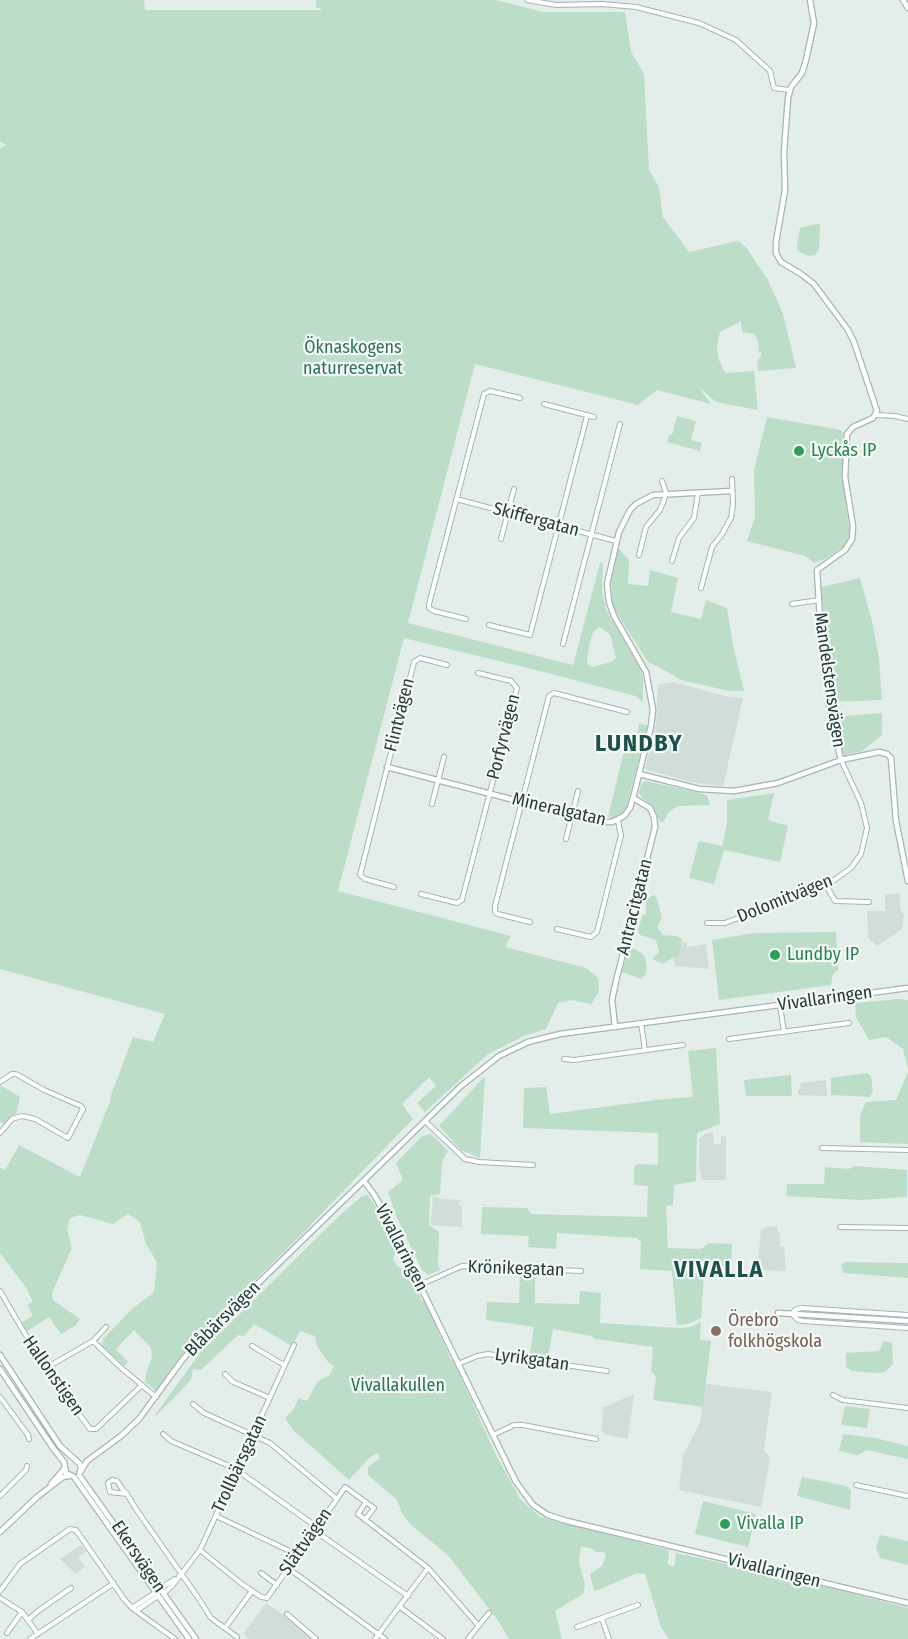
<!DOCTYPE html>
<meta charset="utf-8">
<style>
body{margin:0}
canvas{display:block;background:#e3edea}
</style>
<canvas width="908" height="1639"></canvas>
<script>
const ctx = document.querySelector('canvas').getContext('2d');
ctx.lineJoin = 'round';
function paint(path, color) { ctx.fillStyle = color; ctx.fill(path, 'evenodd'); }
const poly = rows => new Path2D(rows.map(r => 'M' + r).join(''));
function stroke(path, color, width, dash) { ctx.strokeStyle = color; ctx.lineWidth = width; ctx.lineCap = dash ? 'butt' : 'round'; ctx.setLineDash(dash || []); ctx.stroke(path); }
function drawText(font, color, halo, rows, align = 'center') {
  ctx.font = font + ' "Fira Sans Condensed",sans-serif'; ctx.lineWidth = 4.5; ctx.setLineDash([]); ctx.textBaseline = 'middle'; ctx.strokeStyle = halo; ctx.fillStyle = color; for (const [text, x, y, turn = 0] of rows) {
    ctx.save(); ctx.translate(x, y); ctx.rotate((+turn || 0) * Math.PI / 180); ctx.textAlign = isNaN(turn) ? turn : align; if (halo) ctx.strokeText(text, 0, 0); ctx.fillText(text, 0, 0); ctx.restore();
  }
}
const built = poly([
 [673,682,729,697,743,698,723,786,690,782,645,769,656,724,658,685],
 [900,893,900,909,904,915,902,929,877,946,868,938,867,911,885,911,885,895],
 [686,942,687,947,706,944,709,969,675,966,672,943],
 [826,1080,827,1096,798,1095,798,1089,801,1089,800,1083],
 [713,1132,714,1144,721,1144,721,1136,726,1137,726,1180,702,1180,699,1167,699,1139,705,1134],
 [433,1196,443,1199,459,1200,459,1205,462,1206,462,1227,431,1225],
 [769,1226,777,1227,778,1233,780,1233,780,1246,784,1247,786,1270,784,1271,757,1270,761,1230],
 [706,1384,772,1392,764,1450,770,1458,761,1507,679,1490,683,1455,700,1423],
 [634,1394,628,1439,604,1434,601,1430,603,1415,602,1408],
 [81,1545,87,1551,78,1557,85,1567,76,1574,60,1559],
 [266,1603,298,1625,313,1639,249,1639,243,1634]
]);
const green = poly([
 [0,0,144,0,145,10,320,10,322,9,316,7,316,0,496,0,543,12,625,12,631,52,644,74,649,170,659,187,663,217,689,252,738,241,745,246,768,280,783,314,796,368,758,371,757,363,762,353,758,351,759,345,755,334,742,332,741,321,720,332,717,346,718,358,725,373,754,371,758,410,716,402,698,386,711,404,657,390,638,405,475,364,408,623,573,665,600,563,603,563,602,590,606,610,640,668,643,679,643,702,635,696,544,672,404,638,338,891,511,936,505,947,586,968,598,978,599,992,591,1004,571,1000,558,1003,546,1029,524,1036,488,1054,425,1112,417,1103,436,1086,429,1077,402,1104,413,1119,302,1234,190,1344,156,1391,145,1382,147,1370,152,1358,151,1348,134,1330,116,1349,128,1362,124,1366,102,1346,103,1339,131,1310,154,1292,157,1262,146,1244,140,1222,128,1214,113,1224,80,1215,70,1218,67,1229,72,1248,52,1293,53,1300,80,1319,76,1325,61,1334,49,1317,26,1332,21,1323,33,1316,27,1304,33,1302,27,1289,0,1253,0,1168,5,1170,19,1145,80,1177,111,1099,110,1098,133,1037,153,1042,165,1014,0,969,0,148,7,145,0,142],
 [599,627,610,634,616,658,611,662,592,667,588,665,587,662,589,646,593,632],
 [816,224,820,224,819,249,815,255,809,256,798,251,797,246,800,228],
 [677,416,696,421,691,440,702,443,700,451,667,442,669,435,672,435],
 [767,417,841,430,843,433,844,488,850,534,845,545,825,559,814,563,805,556,747,541,755,517,754,470],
 [617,547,629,560,628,584,648,586,650,570,678,578,671,612,701,619,706,600,727,608,733,645,744,691,729,691,681,680,659,667,648,662,615,610,612,599,611,577],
 [860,578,872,621,879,659,882,700,831,702,821,587],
 [882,713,882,735,862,751,845,755,840,750,834,717],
 [639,724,648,725,626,809,615,818,608,817,626,743,634,743,636,741],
 [646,781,703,794,707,796,710,805,678,806,669,812,663,822,660,822,655,810,642,798,639,792,641,784],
 [774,793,768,820,788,826,780,862,724,850,714,884,689,878,699,841,722,846,727,823,727,800],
 [654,895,657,899,662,918,657,927,663,935,676,936,682,939,679,954,663,964,652,959,659,952,656,940,640,935,638,931,642,916,646,914,646,899],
 [836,932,838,970,833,974,831,985,719,1000,712,940,754,933],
 [629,946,640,952,645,957,647,968,645,975,641,979,622,972],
 [900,999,908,1000,908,1069,903,1049,886,1037,869,1040,856,1017,855,1003],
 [716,1048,720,1124,697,1133,696,1181,674,1185,673,1205,666,1206,668,1248,701,1249,709,1243,732,1244,731,1277,709,1276,704,1274,701,1318,688,1324,677,1325,672,1271,640,1269,641,1242,637,1238,557,1233,556,1249,528,1247,529,1236,481,1234,482,1207,527,1208,531,1214,647,1217,648,1186,634,1185,634,1168,637,1164,658,1165,658,1133,523,1128,524,1088,546,1087,550,1114,656,1100,693,1097,688,1051],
 [908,1072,908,1144,860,1142,860,1115,866,1102,896,1100],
 [867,1073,871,1076,873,1092,870,1097,831,1095,831,1078],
 [791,1075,792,1096,746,1096,744,1080],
 [485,1076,480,1158,461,1150,439,1126],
 [0,1085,20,1097,16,1114,12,1116,3,1125,0,1121],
 [431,1134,448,1151,442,1162,440,1194,430,1196,429,1225,439,1232,438,1263,440,1270,428,1275,422,1270,397,1218,388,1192,403,1180,396,1163,422,1136],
 [855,1166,907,1170,907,1197,861,1200,786,1196,787,1184,824,1184,825,1167,848,1169],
 [368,1195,378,1210,396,1249,393,1260,397,1266,410,1273,422,1301,425,1301,451,1360,453,1360,496,1455,520,1499,540,1517,668,1550,669,1556,667,1564,674,1567,676,1553,809,1582,908,1608,908,1639,669,1639,661,1627,645,1574,637,1573,596,1591,594,1590,590,1574,602,1566,606,1555,604,1552,596,1552,591,1548,581,1547,579,1562,585,1585,583,1594,555,1611,562,1639,509,1639,499,1622,448,1555,412,1526,403,1515,397,1500,368,1475,368,1467,380,1458,377,1453,369,1458,349,1480,293,1430,285,1418,293,1410,299,1398,307,1401,318,1381,330,1375,334,1366,328,1362,317,1346,315,1336,300,1331,292,1346,254,1324,244,1336,238,1335,201,1370,193,1369,191,1380,157,1415,155,1415,200,1353,337,1218,362,1196],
 [845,1262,908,1263,908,1278,844,1273,841,1265],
 [520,1274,535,1275,535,1303,579,1304,580,1291,601,1293,600,1323,679,1328,691,1327,701,1322,700,1340,711,1341,703,1407,653,1400,656,1377,651,1371,653,1347,595,1339,592,1336,553,1329,548,1357,530,1353,534,1327,486,1320,487,1302,519,1303],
 [884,1341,892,1343,893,1364,885,1372,877,1373,852,1371,846,1367,846,1353,879,1351],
 [845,1406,870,1409,867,1428,841,1425],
 [843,1434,875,1438,908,1446,908,1459,867,1450,858,1455,839,1451],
 [802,1477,846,1486,851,1490,850,1510,797,1496],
 [703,1501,756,1514,748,1547,695,1534],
 [880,1535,908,1541,908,1565,880,1558,876,1547]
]);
const minor = poly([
 [527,0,556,5,602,4,636,7,699,23,736,40,770,71,774,88,789,90],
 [544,404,594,417],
 [876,415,895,416,908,419],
 [456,499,616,541],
 [501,539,514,489],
 [639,555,646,527,660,510,664,500,666,493,662,481],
 [672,561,679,538,694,518,698,493],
 [701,588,712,547,722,534,731,518,733,504,732,479],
 [792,604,819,600],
 [466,619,434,611,429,608,429,604,484,394,490,391,520,398],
 [489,625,530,635,587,416],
 [563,644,620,424],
 [432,804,444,757],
 [566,839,578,791],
 [826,885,835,901,869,902],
 [394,887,365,879,360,875,414,662,420,658,447,665],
 [421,894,457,903,462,900,517,688,511,681,478,673],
 [530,922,498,914,495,912,495,906,549,696,554,693,627,712],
 [707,923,725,923,830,883,851,868,861,854,867,828,861,803,841,760],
 [557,929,591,937,597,932,621,835,618,821],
 [780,1005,784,1032],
 [641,1023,645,1050],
 [729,1039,849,1023],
 [564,1059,574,1060,683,1045],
 [0,1082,12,1074,16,1074,44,1090,81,1106,83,1109,68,1138,35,1119,22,1116,12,1119,0,1133],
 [425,1121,465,1159,479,1162,533,1165],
 [822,1148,908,1150],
 [840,1227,908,1228],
 [420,1285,462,1266,581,1271],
 [0,1291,41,1361,90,1429,96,1429,142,1385],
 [908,1315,801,1308,795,1310,792,1314,798,1320,803,1321,908,1328],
 [93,1341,119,1366,156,1397],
 [252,1346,284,1365],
 [458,1364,477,1356,488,1354,607,1371],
 [46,1368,93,1341,106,1327],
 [225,1374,233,1382,270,1398],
 [833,1395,843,1400,908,1408],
 [0,1397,28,1435,29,1439],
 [193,1404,204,1413,270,1443,337,1499,267,1598,261,1597,242,1584,200,1550],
 [163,1434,171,1441,234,1468,317,1527],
 [493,1435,514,1425,523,1425,596,1439],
 [856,1485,908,1496],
 [127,1494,110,1492,108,1483,112,1480,117,1481,123,1490,127,1494,136,1509,199,1599,211,1618,237,1637],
 [0,1496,26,1470,27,1466],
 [337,1499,345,1487,374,1508,365,1520],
 [366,1502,358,1514,428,1568,478,1625],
 [216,1516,298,1555],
 [315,1531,408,1596],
 [288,1568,385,1639],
 [261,1573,277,1585],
 [161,1588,175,1579],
 [0,1591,20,1564,70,1529,76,1530,124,1599,132,1608,156,1592],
 [164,1593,172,1586,200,1550,294,1345],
 [0,1598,22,1612,38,1634],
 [400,1607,443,1639],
 [132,1608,175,1639],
 [136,1611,158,1596],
 [287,1614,316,1639],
 [602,1619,609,1639],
 [28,1620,38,1611,71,1588],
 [577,1627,638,1605],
 [225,1628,252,1591],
 [7,1633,22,1612],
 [30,1639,114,1583],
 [375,1639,428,1568],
 [468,1639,489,1613]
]);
const tertiary = poly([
 [903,0,908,8],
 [387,767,599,822,612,822,624,816,630,808,633,798,651,726,653,710,646,672,614,616,609,602,607,584,619,532,630,510,636,504,653,495,732,491],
 [639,774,699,789,734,791,778,783,841,760,830,712,820,620,817,570,845,550,852,539,853,526,845,477,847,434,853,427,873,418,877,411,854,342,848,330,814,284,801,274,781,262,776,253,776,242,785,190,784,152,788,98,791,87,802,73,806,60,814,23,810,0],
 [615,1027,612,1000,616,981,655,827,654,817,650,808,633,798],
 [364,1181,375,1196,388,1220,516,1482,533,1505,548,1515,567,1521,908,1603],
 [778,1313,908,1321],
 [81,1471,87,1461,121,1436,139,1419,183,1359,207,1333,461,1086,499,1056,528,1042,560,1034,908,988],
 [51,1484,65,1468],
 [0,1532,37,1497,63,1477,69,1476]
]);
const secondary = poly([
 [841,760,879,752,887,754,891,758,896,821,908,881],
 [0,1355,60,1446,80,1464,81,1468,79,1475],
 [0,1369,53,1448,64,1462,66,1473,74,1477,189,1639],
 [79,1475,196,1639]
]);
const markers = [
 [799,451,6,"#2e9e5b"],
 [775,955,6,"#2e9e5b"],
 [716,1331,6,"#8d6e63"],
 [725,1524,6,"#2e9e5b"]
];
const parkNames = [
 ["Öknaskogens",353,348],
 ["naturreservat",353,369],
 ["Vivallakullen",398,1386]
];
const leisureNames = [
 ["Lyckås IP",811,451],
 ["Lundby IP",787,955],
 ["Vivalla IP",737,1524]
];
const streetNames = [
 ["Skiffergatan",536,520,15],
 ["Mandelstensvägen",829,680,82],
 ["Flintvägen",400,715,-76],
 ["Porfyrvägen",504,737,-76],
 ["Mineralgatan",559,810,13],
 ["Dolomitvägen",785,899,-22],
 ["Antracitgatan",635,907,-76],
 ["Vivallaringen",825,999,-8],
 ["Vivallaringen",401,1248,63],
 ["Krönikegatan",516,1269,2],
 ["Blåbärsvägen",223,1319,-45],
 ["Lyrikgatan",532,1360,8],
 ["Hallonstigen",53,1376,55],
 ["Trollbärsgatan",240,1464,-65],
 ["Slättvägen",306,1542,-55],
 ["Ekersvägen",138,1557,56],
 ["Vivallaringen",774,1571,14]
];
const educationNames = [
 ["Örebro",728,1321],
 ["folkhögskola",728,1342]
];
const districtNames = [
 ["LUNDBY",639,744],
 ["VIVALLA",719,1270]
];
paint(built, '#d1ddd9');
paint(green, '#bcdec9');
stroke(minor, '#a6b5b2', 6);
stroke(tertiary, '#a6b5b2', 7);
stroke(secondary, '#a1b9b3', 7);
stroke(minor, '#fff', 4);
stroke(tertiary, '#fff', 4.5);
stroke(secondary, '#fff', 4.5);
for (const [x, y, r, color] of markers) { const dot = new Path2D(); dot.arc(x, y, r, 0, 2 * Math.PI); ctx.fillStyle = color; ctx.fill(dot); stroke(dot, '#f4f9f7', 2); }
drawText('18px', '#2d7552', '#f4f9f7', parkNames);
drawText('18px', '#27864d', '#f4f9f7', leisureNames, 'left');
drawText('18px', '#233e3a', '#f4f9f7', streetNames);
drawText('18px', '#785e54', '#f4f9f7', educationNames, 'left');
ctx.letterSpacing = '1.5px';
drawText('bold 24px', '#1e514b', '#f4f9f7', districtNames);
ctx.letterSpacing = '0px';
</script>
